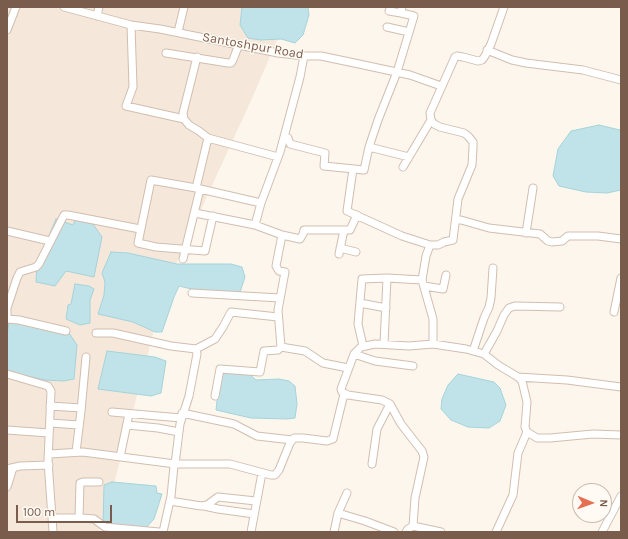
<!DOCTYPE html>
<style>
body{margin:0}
#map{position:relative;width:628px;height:539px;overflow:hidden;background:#fdf6ec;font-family:Karla,sans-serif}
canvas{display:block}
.frame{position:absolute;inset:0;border:8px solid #7a5c4d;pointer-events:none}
.north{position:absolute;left:572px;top:483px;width:40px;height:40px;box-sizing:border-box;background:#fffaf3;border:1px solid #cabbb1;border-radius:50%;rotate:92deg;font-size:11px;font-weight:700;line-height:16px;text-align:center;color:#7a5c4d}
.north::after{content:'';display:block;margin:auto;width:14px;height:18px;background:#e76f51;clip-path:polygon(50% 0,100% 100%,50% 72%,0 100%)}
.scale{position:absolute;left:16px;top:505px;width:96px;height:18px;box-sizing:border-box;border:2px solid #7a5c4d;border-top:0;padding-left:5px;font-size:12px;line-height:14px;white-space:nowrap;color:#7a5c4d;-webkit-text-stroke:3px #fffaf3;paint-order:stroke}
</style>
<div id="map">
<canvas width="628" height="539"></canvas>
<div class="frame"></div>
<div class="north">N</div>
<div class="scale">100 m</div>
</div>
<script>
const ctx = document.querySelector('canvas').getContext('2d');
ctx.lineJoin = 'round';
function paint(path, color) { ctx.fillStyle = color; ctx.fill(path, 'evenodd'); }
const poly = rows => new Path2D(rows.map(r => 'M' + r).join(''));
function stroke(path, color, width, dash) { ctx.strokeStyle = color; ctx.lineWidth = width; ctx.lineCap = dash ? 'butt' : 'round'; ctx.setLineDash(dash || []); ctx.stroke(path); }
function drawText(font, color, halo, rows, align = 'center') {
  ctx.font = font + ' Karla,sans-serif'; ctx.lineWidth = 3; ctx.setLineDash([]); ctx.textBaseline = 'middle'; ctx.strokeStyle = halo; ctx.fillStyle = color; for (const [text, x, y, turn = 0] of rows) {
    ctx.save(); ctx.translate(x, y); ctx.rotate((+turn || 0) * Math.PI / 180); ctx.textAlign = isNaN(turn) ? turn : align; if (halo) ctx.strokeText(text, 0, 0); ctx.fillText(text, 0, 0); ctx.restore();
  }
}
const residential = poly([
 [7,7,291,7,254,94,165,288,105,518,98,532,7,532]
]);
const water = poly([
 [242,7,308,7,309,15,303,35,295,43,281,39,260,40,248,38,240,25,242,7],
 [599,125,620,130,621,131,621,190,607,193,586,192,559,186,553,176,558,149,571,131,599,125],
 [56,219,73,225,75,220,93,224,102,237,94,277,66,271,55,286,36,282,37,264,56,219],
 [111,252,128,253,177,264,231,264,242,267,245,277,239,295,212,294,179,286,174,297,162,332,155,332,133,322,98,314,104,295,105,282,102,273,111,252],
 [75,284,89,286,94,289,90,300,90,323,80,325,66,319,68,305,71,304,75,284],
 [9,321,69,333,77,345,74,379,64,381,45,380,7,372,7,334,9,321],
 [107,351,155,357,166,361,161,393,151,396,98,389,107,351],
 [220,373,249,374,256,380,279,379,289,381,295,386,297,404,295,418,287,419,251,418,216,410,220,373],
 [458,374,494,382,500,388,506,405,500,421,489,428,468,427,451,420,441,409,442,399,448,385,458,374],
 [112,482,156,486,157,493,162,494,154,519,145,529,103,525,104,485,112,482]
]);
const minor = poly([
 [64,7,131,25,160,29,278,53,304,56,321,56,359,64,410,75,441,86],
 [389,11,401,13],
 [97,16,99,7],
 [131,25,133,87,126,106,184,119],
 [387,27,409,32],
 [7,30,16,7],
 [178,32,184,7],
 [487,50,512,60,526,63,583,70,621,80],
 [166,53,228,63,231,63,233,60,239,44],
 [197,57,183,113,184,119,189,125,199,131,208,138,278,157],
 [284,137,288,138,290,144,325,153,324,166,364,170,369,147,378,120,397,72,414,16,401,13,402,7],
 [369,147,409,157],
 [403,167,431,120],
 [353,169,347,211,402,236,430,245],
 [196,188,208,138],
 [195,213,255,225,282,235,276,266,279,271,285,272,278,310,281,347],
 [213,216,205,251,156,247,138,243,151,180,196,188,261,203],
 [456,220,461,220,489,228,540,234,548,241,552,242,562,241,568,236,598,236,621,239],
 [255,225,261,203,280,152,300,77,304,56],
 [7,231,50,241],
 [526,233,533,188],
 [282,235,300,239,303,234,304,230,350,230,357,215],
 [340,248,356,252],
 [339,254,344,230],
 [183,259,200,189],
 [424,286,443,289,446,275],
 [192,293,280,298],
 [360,303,386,308],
 [614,312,621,278],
 [66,331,19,320,7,319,7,308,17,278,20,272,36,267,39,264,64,215,68,215,140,229],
 [384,344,387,278,422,280],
 [433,344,433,319,422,280,426,256,430,245,438,245,444,242,453,240,458,199,472,165,473,148,473,142,468,136,464,133,440,127,434,124,431,120,430,113,455,57,457,56,463,57,478,61,482,60,485,56,491,44,504,7],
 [363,346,358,324,362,279,387,278],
 [196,349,215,339,223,327,231,312,278,317],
 [473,351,484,318,489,307,491,298,493,268],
 [354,354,375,361,413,366],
 [484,354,497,331,504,315,509,308,515,306,560,307],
 [7,374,48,386,51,391,48,461,53,532],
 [518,377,567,380,621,387],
 [215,396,220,369,260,372,264,351,278,350,281,347,305,351,323,363,348,368],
 [50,406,81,408],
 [112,412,181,418],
 [182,413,234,424,257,436,292,440],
 [50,423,79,425],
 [127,425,158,428,179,432],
 [7,430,49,433],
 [76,452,81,411,86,357],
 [49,454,83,452,175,464,180,424,189,396,197,354,196,349,171,346,113,333,96,333],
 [120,457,129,414],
 [372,464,377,429,390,404],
 [7,469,20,466,49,465],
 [7,487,13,468],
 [170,501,201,506,207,505,218,497,256,501],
 [204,506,218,509,254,514],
 [338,513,365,521,394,532],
 [53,518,82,518,94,519,105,527,159,532],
 [79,518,80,483,83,482,99,482],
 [413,526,415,498,424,457,422,451,401,424,390,404,382,400,348,395,342,392,341,389,354,354,361,347,375,344,409,346,433,344,466,349,484,354,498,365,518,377,522,381,527,402,525,427,527,432,537,438,550,438,593,434,621,435],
 [163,532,171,496,174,466,175,464,230,464,271,475,275,475,279,470,290,443,294,438,303,438,327,441,333,439,344,394],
 [251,532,262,473],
 [334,532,338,513,347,493],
 [406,532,408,529,413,526,441,532],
 [496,532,513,495,518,453,527,432],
 [602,532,621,496]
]);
const streetNames = [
 ["Santoshpur Road",253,46,10]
];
paint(residential, '#f5e8da');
paint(water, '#bfe3e8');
stroke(water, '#a5d3da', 1);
stroke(minor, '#d1beb0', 9);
stroke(minor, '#fff', 7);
drawText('13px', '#7a5c4d', '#fffaf3', streetNames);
</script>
